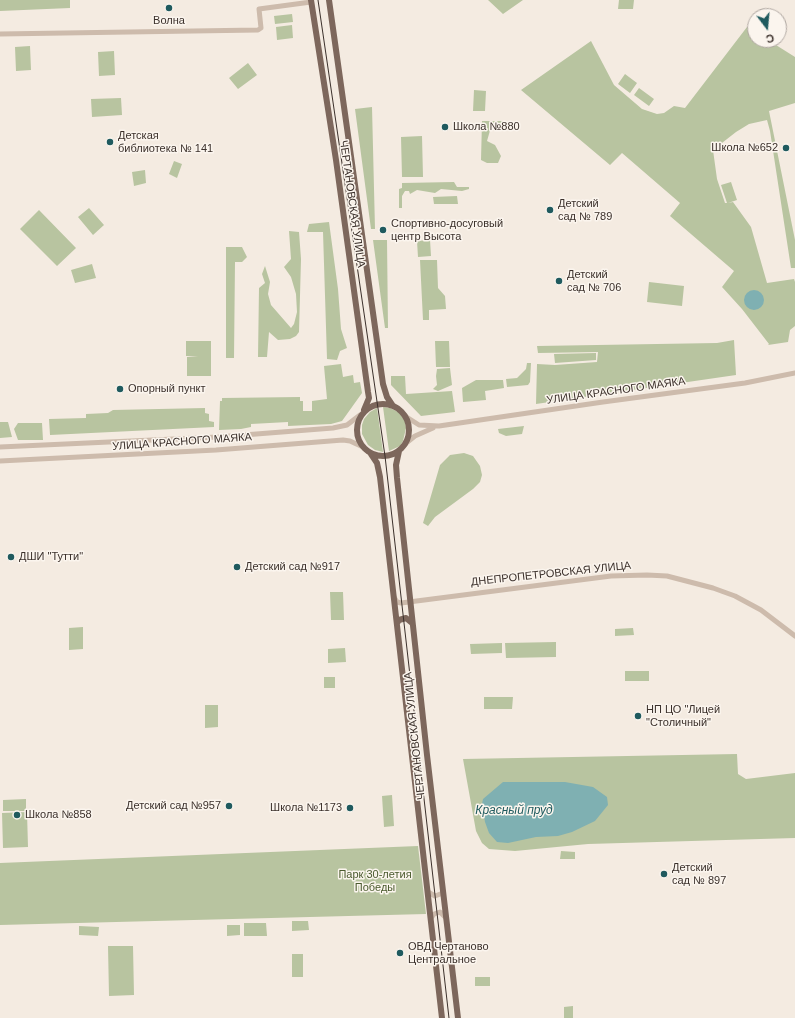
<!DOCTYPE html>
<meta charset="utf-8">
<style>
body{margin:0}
#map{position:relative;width:795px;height:1018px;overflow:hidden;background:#f4ebe1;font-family:Arial,sans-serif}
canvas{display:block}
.north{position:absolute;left:747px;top:8px;width:40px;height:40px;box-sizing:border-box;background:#fbf5ee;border:1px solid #aea6a0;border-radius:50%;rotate:164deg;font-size:11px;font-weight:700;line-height:16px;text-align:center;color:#3b302b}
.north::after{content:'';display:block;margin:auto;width:14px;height:18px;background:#1f5a5e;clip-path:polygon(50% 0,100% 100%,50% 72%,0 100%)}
</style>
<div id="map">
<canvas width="795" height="1018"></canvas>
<div class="north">С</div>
</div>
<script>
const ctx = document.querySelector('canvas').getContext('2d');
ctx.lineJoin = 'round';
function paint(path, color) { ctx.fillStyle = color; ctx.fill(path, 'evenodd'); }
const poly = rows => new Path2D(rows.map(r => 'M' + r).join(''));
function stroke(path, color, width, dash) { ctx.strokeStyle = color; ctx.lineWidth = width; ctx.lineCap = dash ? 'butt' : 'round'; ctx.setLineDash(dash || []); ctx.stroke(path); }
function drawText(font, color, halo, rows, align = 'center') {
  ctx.font = font + ' Arial,sans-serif'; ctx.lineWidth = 3; ctx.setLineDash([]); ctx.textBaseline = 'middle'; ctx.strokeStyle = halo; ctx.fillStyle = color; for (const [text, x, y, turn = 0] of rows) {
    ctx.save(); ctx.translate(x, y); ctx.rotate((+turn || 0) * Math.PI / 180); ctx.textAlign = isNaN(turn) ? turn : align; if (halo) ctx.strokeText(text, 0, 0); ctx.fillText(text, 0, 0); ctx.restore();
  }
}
const green = poly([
 [0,0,70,0,70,8,0,11],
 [488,0,523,0,503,14],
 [619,0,634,0,633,9,618,9],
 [292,14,293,22,275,24,274,16],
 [292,25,293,38,277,40,276,27],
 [747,27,755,32,755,40,768,40,795,57,795,103,769,111,795,240,795,268,791,268,770,131,767,120,749,124,736,132,713,150,717,179,725,203,727,203,721,185,731,182,737,200,728,203,733,202,751,227,767,283,794,279,795,282,795,326,790,330,788,342,768,345,769,344,742,309,722,287,734,271,670,216,680,203,622,153,610,165,521,90,591,41,614,85,642,109,657,114,664,113,674,106,685,108],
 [30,46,31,70,16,71,15,47],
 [114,51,115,75,99,76,98,52],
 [248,63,257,75,238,89,229,78],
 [625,74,637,83,630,93,618,84],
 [639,88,654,99,649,106,634,95],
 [474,90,486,91,485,111,473,111],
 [121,98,122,115,92,117,91,99],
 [372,107,375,229,371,229,355,109],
 [482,121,502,121,503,127,491,127,487,141,495,145,501,156,498,163,487,163,481,160],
 [422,136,423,177,402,177,401,137],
 [174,161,182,164,177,178,169,174],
 [145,170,146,183,134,186,132,172],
 [454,182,457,187,469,187,469,189,462,191,441,189,435,193,417,190,410,194,409,191,405,191,402,196,402,208,399,208,399,189,402,188,402,183],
 [457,196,458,204,434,204,433,197],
 [89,208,104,225,93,235,78,217],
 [39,210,76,248,57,266,20,229],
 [329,222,338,289,341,329,347,348,340,351,337,360,327,359,323,232,307,232,309,224],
 [289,231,299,232,301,259,299,332,296,336,290,339,278,340,269,332,267,357,258,357,259,288,265,283,262,274,265,266,270,282,268,294,271,305,291,328,294,324,297,312,296,294,291,277,284,267,291,259],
 [373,240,387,240,388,328,385,328],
 [430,240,431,256,418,257,417,241],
 [226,247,242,247,247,257,242,262,235,262,234,358,226,358],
 [420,260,437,260,438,288,445,296,446,309,429,310,429,320,423,320],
 [92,264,96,278,75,283,71,270],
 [649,282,684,286,682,306,647,302],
 [734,340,736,375,536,404,537,364,555,365,597,362,598,352,538,353,537,346,717,343],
 [186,341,211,341,211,376,187,376,187,357,198,356,186,356],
 [435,341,449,341,450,367,436,367],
 [596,353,596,360,555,363,554,354],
 [527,363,531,363,530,382,528,385,507,387,506,379,517,378,526,369],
 [341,364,343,377,353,375,354,383,360,382,362,393,342,421,331,424,288,426,288,422,251,424,251,427,241,429,219,430,220,401,222,401,222,398,300,397,300,401,303,401,303,411,312,411,312,401,327,399,324,366],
 [450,368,452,385,438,391,433,389,437,385,436,376,437,369],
 [391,376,405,376,406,394,452,391,455,412,421,416,391,385],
 [476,380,503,380,504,388,485,391,486,400,463,402,462,388],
 [383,407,390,408,400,413,405,420,406,428,403,441,400,446,389,451],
 [205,408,205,413,209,414,209,421,214,422,214,427,50,435,49,419,86,418,86,414,108,413,113,410],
 [377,408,383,452,375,450,368,445,362,434,362,425,364,419,370,412],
 [0,422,8,422,12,437,0,438],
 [18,423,42,423,43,440,18,440,14,429],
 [524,426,522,434,506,436,499,433,498,429],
 [464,453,473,456,480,466,482,475,480,482,473,489,435,517,428,526,423,523,440,465,450,455],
 [330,592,343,592,344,620,331,620],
 [83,627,83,649,69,650,69,628],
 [633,628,634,635,615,636,615,629],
 [556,642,556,657,506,658,505,643],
 [502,643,502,653,471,654,470,644],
 [345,648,346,662,328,663,328,649],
 [625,671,649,671,649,681,625,681],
 [324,677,335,677,335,688,324,688],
 [484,697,513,697,512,709,484,709],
 [205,705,218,705,218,727,205,728],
 [737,754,738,774,746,779,795,773,795,838,588,844,515,851,489,849,482,843,476,831,463,759],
 [392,795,394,826,384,827,382,796],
 [26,799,26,811,3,811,3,800],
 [27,812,28,847,3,848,2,813],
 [418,846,426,914,0,925,0,863],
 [561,851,575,852,575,859,560,859],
 [292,921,308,921,309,930,292,931],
 [244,923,266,923,267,936,244,936],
 [227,925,240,925,240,935,227,936],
 [79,926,99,927,98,936,79,935],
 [108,946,133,946,134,995,109,996],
 [292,954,303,954,303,977,292,977],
 [475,977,490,977,490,986,475,986],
 [573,1006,573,1018,564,1018,564,1007]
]);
const water = poly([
 '744 300a10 10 0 1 1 20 0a10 10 0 1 1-20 0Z',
 [503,782,565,782,593,787,607,797,608,805,595,821,572,832,558,836,536,837,508,843,497,842,489,833,485,822,482,804,483,799]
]);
const minor = poly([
 [0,34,258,30,261,28,259,9,311,2],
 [405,416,419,425,439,426,603,402,745,383,795,373],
 [405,444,415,436,433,428],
 [0,447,218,437,333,428,347,425,360,415],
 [0,461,216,450,343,440,350,441,363,447],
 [394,597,397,602,401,603,611,576,647,575,667,576,713,588,735,596,761,610,795,636],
 [428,892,435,896,443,893],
 [431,918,434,914,440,912,445,917]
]);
const major = poly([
 [311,0,336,160,368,392,369,398,364,410],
 [329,0,383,384,387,397,393,406],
 '357 430a26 26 0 1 1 52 0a26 26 0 1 1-52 0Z',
 [399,451,396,465,397,478,427,755,458,1018],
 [371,454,377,463,380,477,442,1018],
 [397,623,399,620,406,618,412,623]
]);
const tram = poly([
 [318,0,385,456,449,1018]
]);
const markers = [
 [169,8,4,"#1f5a5e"],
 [445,127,4,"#1f5a5e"],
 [110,142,4,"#1f5a5e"],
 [786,148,4,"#1f5a5e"],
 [550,210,4,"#1f5a5e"],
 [383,230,4,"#1f5a5e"],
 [559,281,4,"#1f5a5e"],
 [120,389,4,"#1f5a5e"],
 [11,557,4,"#1f5a5e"],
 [237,567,4,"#1f5a5e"],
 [638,716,4,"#1f5a5e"],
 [229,806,4,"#1f5a5e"],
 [350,808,4,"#1f5a5e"],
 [17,815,4,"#1f5a5e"],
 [664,874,4,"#1f5a5e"],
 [400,953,4,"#1f5a5e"]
];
const poiNames = [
 ["Волна",169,21,"center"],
 ["Школа №880",453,127],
 ["Детская",118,136],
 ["библиотека № 141",118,149],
 ["Школа №652",778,148,"right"],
 ["Детский",558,204],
 ["сад № 789",558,217],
 ["Спортивно-досуговый",391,224],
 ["центр Высота",391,237],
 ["Детский",567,275],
 ["сад № 706",567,288],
 ["Опорный пункт",128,389],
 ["ДШИ \"Тутти\"",19,557],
 ["Детский сад №917",245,567],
 ["НП ЦО \"Лицей",646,710],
 ["\"Столичный\"",646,723],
 ["Детский сад №957",221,806,"right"],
 ["Школа №1173",342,808,"right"],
 ["Школа №858",25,815],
 ["Детский",672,868],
 ["сад № 897",672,881],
 ["ОВД Чертаново",408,947],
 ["Центральное",408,960]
];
const streetNames = [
 ["ЧЕРТАНОВСКАЯ УЛИЦА",352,204,82],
 ["УЛИЦА КРАСНОГО МАЯКА",616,391,-8],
 ["УЛИЦА КРАСНОГО МАЯКА",182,442,-4],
 ["ДНЕПРОПЕТРОВСКАЯ УЛИЦА",551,574,-6],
 ["ЧЕРТАНОВСКАЯ УЛИЦА",415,736,-96]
];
const parkNames = [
 ["Парк 30-летия",375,875],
 ["Победы",375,888]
];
const waterNames = [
 ["Красный пруд",514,811]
];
paint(green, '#b8c4a0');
paint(water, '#7fb0b2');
stroke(minor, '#cdbbac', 5);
stroke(major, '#7d675c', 6);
stroke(tram, '#3b302b', 1);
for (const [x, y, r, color] of markers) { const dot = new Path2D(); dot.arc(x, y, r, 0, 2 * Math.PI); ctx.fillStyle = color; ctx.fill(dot); stroke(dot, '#fbf5ee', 1.5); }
drawText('11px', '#3b302b', '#fbf5ee', poiNames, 'left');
drawText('11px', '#3b302b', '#fbf5ee', streetNames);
drawText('11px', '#4a5a2e', '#fbf5ee', parkNames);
drawText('italic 12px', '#1f5a5e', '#fbf5ee', waterNames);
</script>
